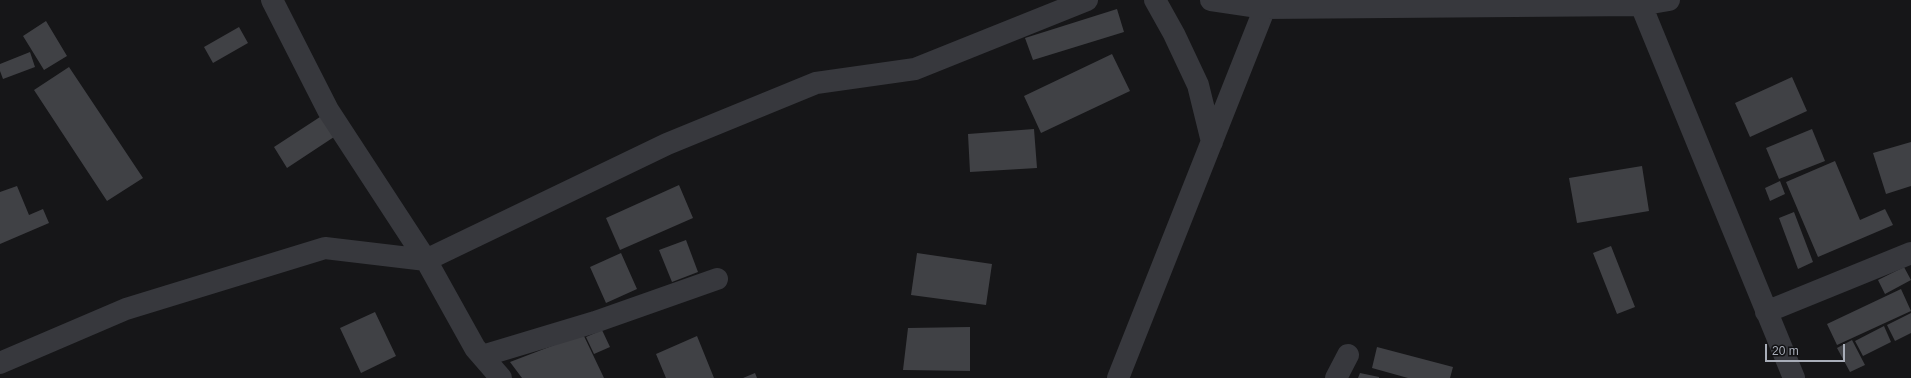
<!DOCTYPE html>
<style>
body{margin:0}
#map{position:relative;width:1911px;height:378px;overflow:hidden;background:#161618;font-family:Arial,sans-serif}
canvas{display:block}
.scale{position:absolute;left:1765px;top:344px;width:80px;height:18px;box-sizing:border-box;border:2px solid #a8adb8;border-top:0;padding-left:5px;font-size:12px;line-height:14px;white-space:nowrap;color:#a8adb8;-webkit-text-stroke:3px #111113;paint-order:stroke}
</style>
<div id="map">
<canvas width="1911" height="378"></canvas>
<div class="scale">20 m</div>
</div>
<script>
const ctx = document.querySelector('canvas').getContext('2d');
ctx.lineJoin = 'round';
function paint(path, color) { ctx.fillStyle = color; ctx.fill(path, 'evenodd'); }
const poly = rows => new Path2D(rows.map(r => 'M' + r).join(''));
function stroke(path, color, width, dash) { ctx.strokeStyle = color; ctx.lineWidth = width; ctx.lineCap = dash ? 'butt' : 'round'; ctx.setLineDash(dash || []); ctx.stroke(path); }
const building = poly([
 [1117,9,1124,32,1033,60,1025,38],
 [46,21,67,56,44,70,23,36],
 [239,27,248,43,213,63,204,47],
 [30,52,35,67,3,79,0,71,0,64],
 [1112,54,1130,91,1041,133,1024,96],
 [69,67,143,178,107,201,34,90],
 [1792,77,1807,111,1750,137,1735,103],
 [323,115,337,135,287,168,274,147],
 [1034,129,1037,168,970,172,968,134],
 [1812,129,1825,161,1779,179,1766,148],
 [1911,142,1911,186,1886,194,1873,153],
 [1835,161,1860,220,1885,209,1893,225,1818,257,1786,182],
 [1642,166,1649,211,1577,223,1569,178],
 [1780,181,1785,194,1770,201,1765,188],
 [679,185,693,218,620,250,606,218],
 [17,186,29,215,43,209,49,223,0,244,0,192],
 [1794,212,1813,262,1798,269,1779,218],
 [686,240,698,272,672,282,659,250],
 [1611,246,1635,307,1617,314,1593,253],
 [621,253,637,289,606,303,590,267],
 [917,253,992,264,986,305,911,295],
 [1904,267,1911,280,1885,294,1878,280],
 [1901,289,1911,311,1837,345,1827,324],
 [375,312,396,356,361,373,340,328],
 [1911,313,1911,333,1895,341,1887,325],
 [1884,326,1891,342,1863,356,1855,341],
 [970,327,970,371,903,370,908,328],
 [602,330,610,347,594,354,586,337],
 [583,334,604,378,522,378,510,362],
 [697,336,714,378,666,378,656,354],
 [1852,340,1865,365,1850,372,1837,348],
 [1377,347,1453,367,1450,378,1408,378,1372,368],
 [755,373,757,378,743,378],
 [1360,373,1379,377,1379,378,1358,378]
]);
const minor = poly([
 [272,0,328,110,426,260,475,348,501,378],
 [1155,0,1174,34,1198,85,1212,142],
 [1211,0,1265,8,1640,5,1669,0],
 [1639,0,1794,378],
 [1766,312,1911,253],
 [482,356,595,322,717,279],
 [0,363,126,309,325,248,426,260,667,144,816,83,915,69,1087,0],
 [1118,378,1268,0],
 [1336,378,1348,355]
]);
paint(building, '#404145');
stroke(minor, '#37383d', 22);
</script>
